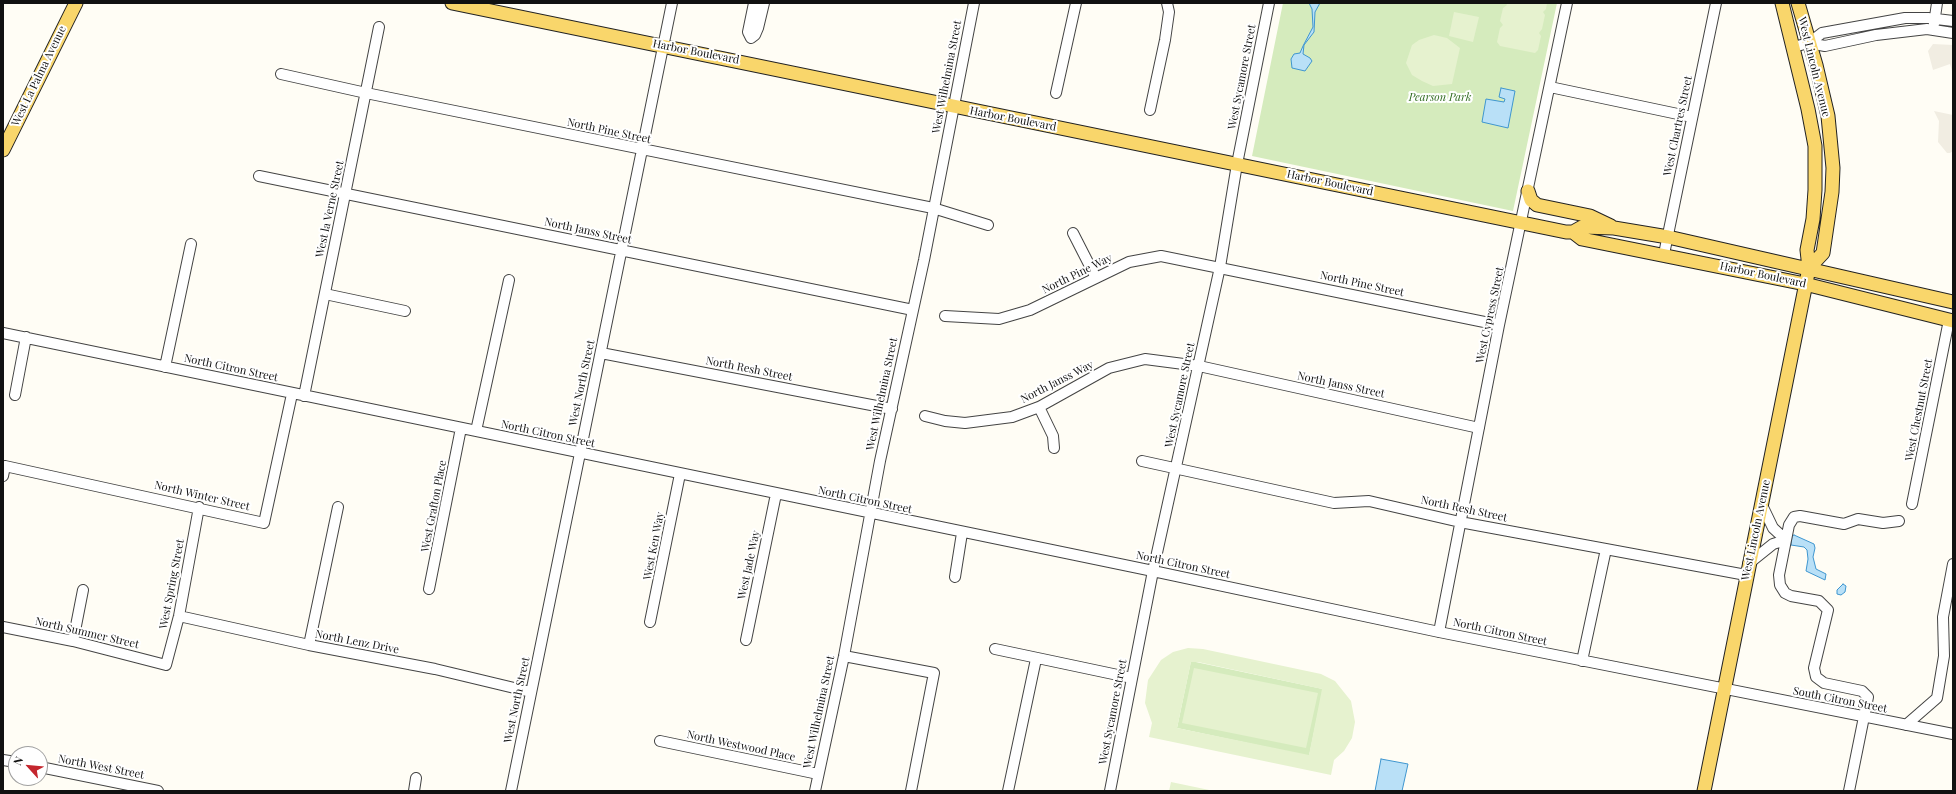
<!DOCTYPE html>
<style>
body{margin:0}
#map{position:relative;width:1956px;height:794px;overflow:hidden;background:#fffdf5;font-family:"Playfair Display",serif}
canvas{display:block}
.frame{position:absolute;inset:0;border:4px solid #111;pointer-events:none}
.north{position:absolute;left:8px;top:746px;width:40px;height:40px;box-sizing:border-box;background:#fff;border:1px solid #a0a0a0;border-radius:50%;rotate:297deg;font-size:11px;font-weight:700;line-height:16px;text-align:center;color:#111}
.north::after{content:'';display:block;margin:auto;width:14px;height:18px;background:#c4262e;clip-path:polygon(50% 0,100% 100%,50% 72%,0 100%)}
</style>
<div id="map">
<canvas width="1956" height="794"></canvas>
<div class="frame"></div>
<div class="north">N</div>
</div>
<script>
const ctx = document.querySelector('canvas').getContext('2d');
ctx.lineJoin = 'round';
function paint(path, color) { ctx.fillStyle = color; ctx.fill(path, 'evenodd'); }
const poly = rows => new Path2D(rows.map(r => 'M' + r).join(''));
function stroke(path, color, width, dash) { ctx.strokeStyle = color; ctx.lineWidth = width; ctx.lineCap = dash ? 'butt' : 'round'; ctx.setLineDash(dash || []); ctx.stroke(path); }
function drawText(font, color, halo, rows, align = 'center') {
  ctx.font = font + ' "Playfair Display",serif'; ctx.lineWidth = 4; ctx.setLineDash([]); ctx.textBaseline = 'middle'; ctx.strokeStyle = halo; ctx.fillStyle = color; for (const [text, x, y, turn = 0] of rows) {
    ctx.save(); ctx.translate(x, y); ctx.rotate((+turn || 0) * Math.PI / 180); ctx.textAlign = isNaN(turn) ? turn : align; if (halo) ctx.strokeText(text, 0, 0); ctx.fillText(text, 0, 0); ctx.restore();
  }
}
const green = poly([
 [1283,3,1557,3,1513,211,1252,156],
 [1191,661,1323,689,1309,756,1177,728]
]);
const pitch = poly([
 [1506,3,1547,3,1546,9,1543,12,1545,15,1542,29,1539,33,1541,36,1538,50,1535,53,1500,46,1497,42,1500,28,1503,25,1500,21,1503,8,1507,5],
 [1454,12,1479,17,1473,42,1449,36],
 [1434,35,1447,38,1460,48,1452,84,1433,86,1422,81,1412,75,1406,63,1412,45,1419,40],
 [1188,648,1203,649,1321,674,1335,681,1351,701,1355,722,1352,738,1344,751,1334,760,1331,775,1149,737,1152,723,1145,703,1148,680,1161,660,1173,652],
 [1191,662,1198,662,1322,689,1309,755,1177,728],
 [1194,668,1318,693,1306,748,1182,723],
 [1171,782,1214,791,1169,791]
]);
const plaza = poly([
 [1933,44,1953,45,1953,75,1950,64,1933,70,1928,51],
 [1934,111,1953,115,1953,151,1950,153,1947,153,1938,142,1939,121]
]);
const water = poly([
 [1309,3,1320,3,1315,12,1314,32,1304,45,1303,54,1310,58,1312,61,1305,71,1292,68,1291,59,1294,54,1300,53,1303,46,1313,27,1312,9,1309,3],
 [1501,88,1515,91,1508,128,1482,122,1486,99,1504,102,1505,99,1499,97,1501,88],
 [1794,535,1814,544,1815,548,1813,557,1816,569,1826,574,1825,580,1806,571,1808,559,1807,550,1804,547,1791,545,1792,536,1794,535],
 [1843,584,1846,586,1845,592,1841,595,1837,594,1837,590,1843,584],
 [1381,759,1408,764,1402,791,1375,791,1381,759]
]);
const minor = poly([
 [754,3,748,32,751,38,755,35,758,28,764,3],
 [1934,24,1937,3],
 [1809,43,1825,46,1876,35,1927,29,1953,33],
 [1793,47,1809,43,1822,33,1905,18,1928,18,1953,21],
 [281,74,366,93,933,208,988,225],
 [1550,87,1692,117],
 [1056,93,1076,3],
 [1150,110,1165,40,1169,12,1167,3],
 [259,176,913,310],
 [1073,233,1096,278],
 [1664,254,1716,3],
 [325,294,405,311],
 [945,316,999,319,1030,310,1129,262,1161,256,1499,325],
 [3,333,1153,571,1439,632,1953,734],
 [601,353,892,409],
 [165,367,191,244],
 [15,395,26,337],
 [304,396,379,27],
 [1039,407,1053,436,1054,448],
 [925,416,945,421,965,423,1012,417,1039,407,1109,368,1145,359,1199,366,1479,428],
 [476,431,509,280],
 [1142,461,1334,503,1369,501,1460,522,1746,575],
 [3,476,5,466,264,523,292,394],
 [1761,503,1773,528,1786,540],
 [1912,504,1949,320],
 [1748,564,1773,544,1786,540],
 [955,577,962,533],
 [429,589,461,428],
 [179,616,309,645,435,669,531,692],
 [650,622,680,474],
 [3,627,73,641,166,665,179,616,199,507],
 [1439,632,1499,325,1567,3],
 [746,640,776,494],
 [73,641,83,590],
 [309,645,338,507],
 [995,649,1132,678],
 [844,656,934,673,911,791],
 [1582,661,1606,549],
 [1906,725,1937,698,1944,656,1943,617,1953,564],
 [660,741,818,774],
 [3,760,16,762],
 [40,767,158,791],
 [414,791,416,778],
 [511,791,672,3],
 [815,791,844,656,880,461,924,260,974,3],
 [1008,791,1036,659],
 [1110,791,1153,571,1220,267,1237,164,1269,3],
 [1849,791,1868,697,1862,691,1824,683,1816,677,1814,668,1828,610,1819,601,1791,596,1785,593,1780,585,1779,575,1789,525,1794,517,1800,516,1844,524,1858,519,1883,523,1899,521]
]);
const major = poly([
 [452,3,1566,232,1573,232,1582,227,1614,228,1668,237,1953,302],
 [1798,3,1816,65,1828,116,1833,168,1832,192,1823,253,1809,268],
 [3,150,76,3],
 [1528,191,1531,200,1537,205,1590,216,1611,226],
 [1573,232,1582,239,1805,284,1953,321],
 [1704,791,1809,268,1807,250,1813,219,1815,190,1815,146,1808,109,1782,3]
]);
const streetNames = [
 ["Harbor Boulevard",696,52,11],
 ["West Lincoln Avenue",1814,67,76],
 ["West La Palma Avenue",39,76,-64],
 ["West Wilhelmina Street",947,77,-79],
 ["West Sycamore Street",1242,77,-79],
 ["Harbor Boulevard",1013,119,11],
 ["West Chartres Street",1678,126,-78],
 ["North Pine Street",609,131,12],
 ["Harbor Boulevard",1330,183,12],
 ["West la Verne Street",330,209,-78],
 ["North Janss Street",588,231,12],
 ["North Pine Way",1077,274,-26],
 ["Harbor Boulevard",1763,275,12],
 ["North Pine Street",1362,284,12],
 ["West Cypress Street",1490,315,-78],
 ["North Citron Street",231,368,12],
 ["North Resh Street",749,369,11],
 ["North Janss Way",1057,382,-27],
 ["West North Street",582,383,-78],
 ["North Janss Street",1341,385,12],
 ["West Wilhelmina Street",882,394,-78],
 ["West Sycamore Street",1180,395,-78],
 ["West Chestnut Street",1919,410,-79],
 ["North Citron Street",548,434,12],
 ["North Winter Street",202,496,13],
 ["North Citron Street",865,500,12],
 ["West Grafton Place",434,506,-79],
 ["North Resh Street",1464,509,12],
 ["West Lincoln Avenue",1756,530,-78],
 ["West Ken Way",654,546,-79],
 ["West Jade Way",749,565,-78],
 ["North Citron Street",1183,565,12],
 ["West Spring Street",172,584,-79],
 ["North Citron Street",1500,632,12],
 ["North Summer Street",87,633,13],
 ["North Lenz Drive",357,642,11],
 ["West North Street",517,700,-78],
 ["South Citron Street",1840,700,11],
 ["West Wilhelmina Street",819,712,-78],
 ["West Sycamore Street",1113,712,-79],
 ["North Westwood Place",741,746,12],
 ["North West Street",101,767,11]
];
const parkNames = [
 ["Pearson Park",1440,98]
];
paint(green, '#d5ebbd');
paint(pitch, '#e6f2cf');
paint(plaza, '#f1ede2');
paint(water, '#b9e0f7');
stroke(water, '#3f96cf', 1);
stroke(minor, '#444', 12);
stroke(major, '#222', 15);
stroke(minor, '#fff', 10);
stroke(major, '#f9d66b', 13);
drawText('11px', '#111', '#fff', streetNames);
drawText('italic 11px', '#2f6b1f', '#fff', parkNames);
</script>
